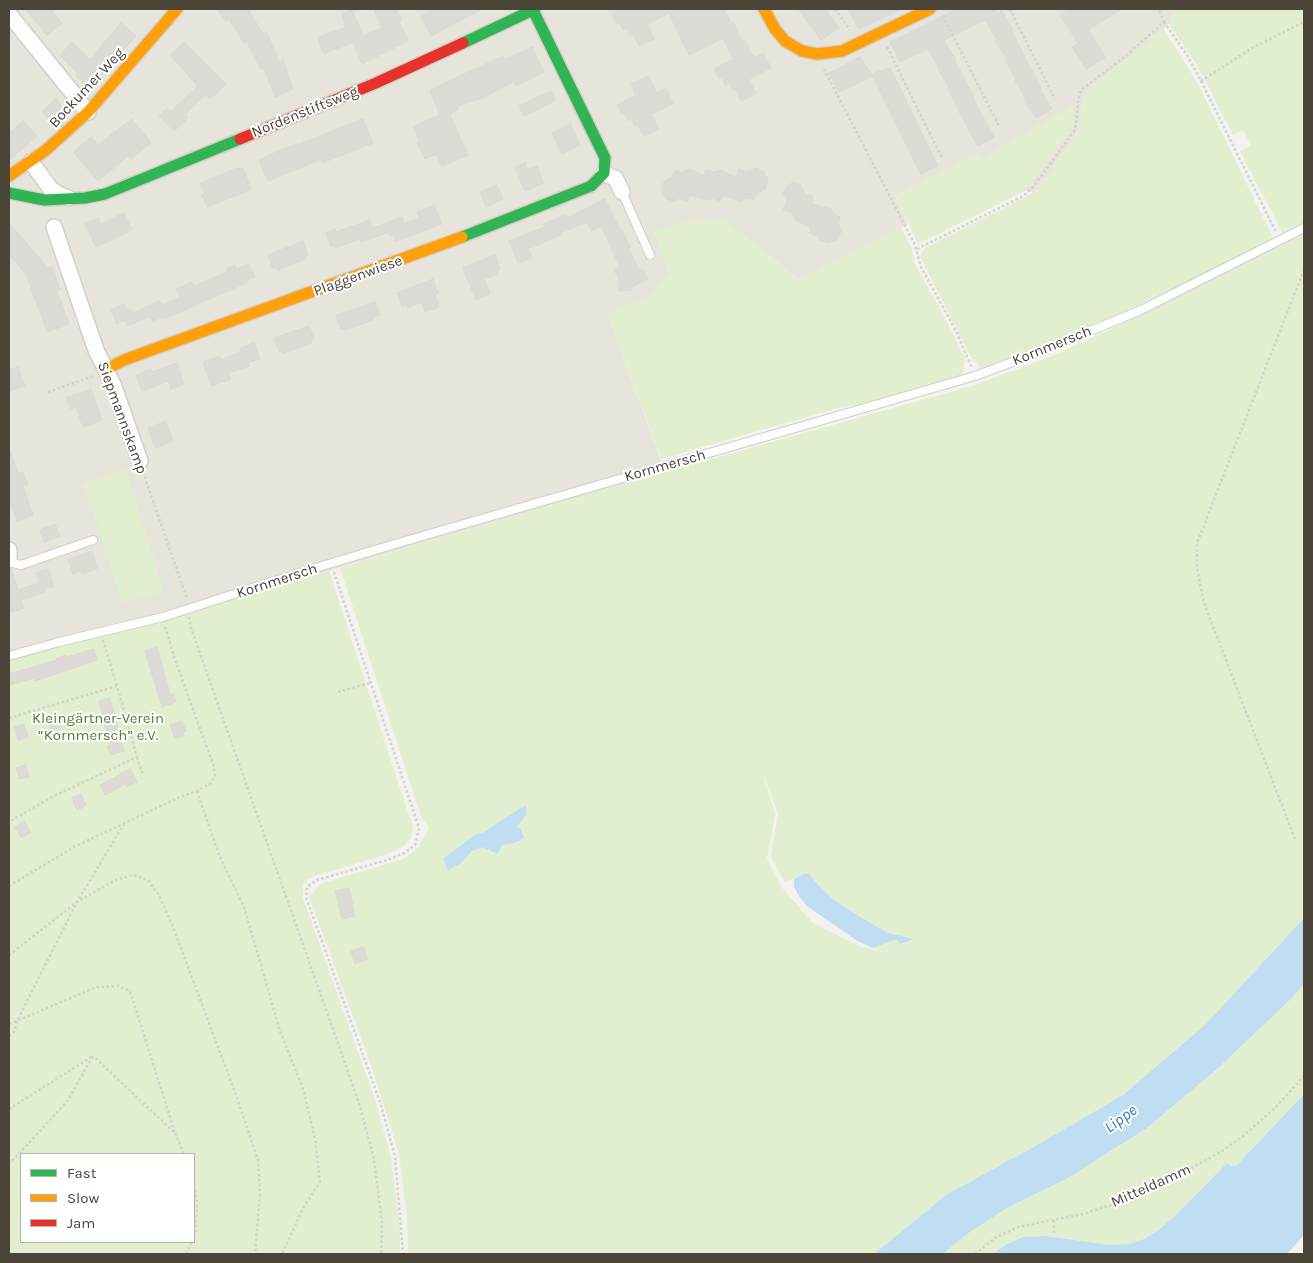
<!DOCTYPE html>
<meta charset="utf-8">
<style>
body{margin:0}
#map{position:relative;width:1313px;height:1263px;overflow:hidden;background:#f4f2ee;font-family:Karla,sans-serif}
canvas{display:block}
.frame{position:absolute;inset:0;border:10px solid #4b4439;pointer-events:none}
.legend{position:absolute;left:20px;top:1153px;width:175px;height:90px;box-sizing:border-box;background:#fff;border:1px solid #b7b4b0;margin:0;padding:6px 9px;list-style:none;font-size:15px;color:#4b4439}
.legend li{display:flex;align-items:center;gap:10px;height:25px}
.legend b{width:25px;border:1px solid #b7b4b0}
</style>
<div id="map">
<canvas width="1313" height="1263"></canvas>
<div class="frame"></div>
<ul class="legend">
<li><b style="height:6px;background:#30b455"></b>Fast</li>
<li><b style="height:6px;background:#ff9f0a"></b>Slow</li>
<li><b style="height:6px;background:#e5322d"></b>Jam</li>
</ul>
</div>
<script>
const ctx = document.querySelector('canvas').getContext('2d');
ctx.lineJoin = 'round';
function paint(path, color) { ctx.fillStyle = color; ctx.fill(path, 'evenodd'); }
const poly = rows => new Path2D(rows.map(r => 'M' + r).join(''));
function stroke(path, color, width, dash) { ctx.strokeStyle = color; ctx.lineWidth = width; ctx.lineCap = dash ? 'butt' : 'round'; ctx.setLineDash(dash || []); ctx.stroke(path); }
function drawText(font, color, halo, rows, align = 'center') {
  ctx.font = font + ' Karla,sans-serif'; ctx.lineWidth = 4; ctx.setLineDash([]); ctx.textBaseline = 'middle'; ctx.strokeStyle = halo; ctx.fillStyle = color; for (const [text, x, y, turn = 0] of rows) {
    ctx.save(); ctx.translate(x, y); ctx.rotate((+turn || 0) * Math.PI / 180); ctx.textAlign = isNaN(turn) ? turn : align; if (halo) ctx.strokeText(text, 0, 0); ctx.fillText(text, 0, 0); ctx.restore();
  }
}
const residential = poly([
 [9,9,1177,9,1169,24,1125,61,1098,80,1083,99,1079,130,1035,193,997,179,979,154,895,196,908,224,798,279,755,243,669,273,654,294,608,314,665,472,199,609,60,644,9,660]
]);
const green = poly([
 [1177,9,1304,9,1304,223,1283,234,1240,151,1251,145,1243,130,1233,135,1197,65,1169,24],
 [1163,28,1198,84,1273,238,1223,264,1087,330,981,368,972,359,920,257,925,248,1035,192,1079,130,1083,99,1098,80,1125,61],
 [1074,105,1073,128,1027,189,997,178,982,157],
 [979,154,997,179,1027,190,918,244,895,196],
 [724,220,755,243,798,279,901,227,911,247,916,267,938,305,965,358,962,376,866,403,841,407,661,459,608,314,654,294,668,273,653,231,686,221],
 [1304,231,1304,918,1206,1024,1123,1095,1037,1145,946,1195,874,1254,408,1254,407,1216,399,1154,370,1062,309,897,320,884,403,859,418,848,429,828,421,816,340,568,665,472,972,386,1050,357,1143,314],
 [760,767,778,813,771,857,785,882,803,874,809,874,819,886,834,900,867,921,889,933,913,939,896,939,873,948,882,952,859,946,813,923,783,889,767,859,775,813],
 [126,469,164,591,122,604,97,524,82,484],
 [329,571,413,828,411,838,404,846,388,854,314,876,307,880,303,885,303,898,376,1102,391,1158,400,1228,400,1254,9,1254,9,660,60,644,188,611,199,609],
 [21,1154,194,1154,194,1242,21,1242],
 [1304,984,1304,1094,1237,1165,1231,1166,1227,1163,1177,1214,1160,1229,1144,1239,1129,1244,1110,1245,1046,1236,1004,1246,993,1254,943,1254,967,1234,1007,1208,1068,1178,1147,1128,1217,1069,1294,996]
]);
const water = poly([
 [526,805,526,815,517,826,521,829,524,838,514,843,502,845,497,854,483,847,472,851,461,863,448,870,443,859,475,835,484,832],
 [803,874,809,874,819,886,834,900,867,921,889,933,914,939,900,944,896,939,873,948,856,940,807,906,798,895,794,886,794,879],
 [1304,918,1304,984,1294,996,1217,1069,1147,1128,1068,1178,1007,1208,967,1234,943,1254,874,1254,946,1195,1037,1145,1123,1095,1206,1024],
 [1304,1094,1304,1235,1287,1254,993,1254,1004,1246,1023,1237,1046,1236,1110,1245,1129,1244,1144,1239,1160,1229,1177,1214,1227,1163,1231,1166,1237,1165]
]);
const building = poly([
 [25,9,51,9,62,23,47,35,25,9],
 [217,9,248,9,263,34,266,32,280,62,283,60,293,89,275,97,264,68,261,69,247,42,244,43,229,19,226,21,217,9],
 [374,9,397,9,402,20,399,21,408,41,362,64,353,42,324,54,317,38,346,27,341,14,352,10,363,36,382,28,374,9],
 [436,9,482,9,431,36,421,16,436,9],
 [623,9,724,9,731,22,733,22,742,42,745,40,754,58,763,53,771,68,749,79,756,94,741,101,735,89,732,90,729,83,725,85,722,77,719,79,714,69,734,59,723,38,689,55,669,13,647,24,654,39,639,46,633,34,630,36,627,29,623,30,620,23,617,24,612,14,623,9],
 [798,9,825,9,839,28,821,40,798,9],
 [848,9,902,9,859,29,848,9],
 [957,9,995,9,997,14,1002,11,1013,30,1011,31,1022,50,1021,50,1042,89,1040,90,1052,109,1036,118,1024,100,1026,99,1015,80,1016,79,1005,60,1007,59,995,41,997,40,985,20,944,40,955,58,954,59,974,97,973,98,994,137,978,146,957,108,958,107,947,88,949,87,938,69,939,68,928,49,900,62,890,42,957,9],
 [1070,9,1121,9,1088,30,1105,57,1086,69,1072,47,1078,43,1060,15,1070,9],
 [121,23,136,36,90,88,76,76,78,73,60,56,72,42,90,59,121,23],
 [184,42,226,84,210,99,206,94,185,115,188,118,174,131,159,116,167,108,170,112,198,86,170,55,184,42],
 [532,47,544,72,516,86,514,81,485,97,458,106,459,108,450,115,468,155,442,166,436,154,425,159,417,142,420,141,413,127,440,115,430,90,503,56,505,60,532,47],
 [860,57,873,76,839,92,829,73,860,57],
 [890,68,938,166,921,174,872,75,881,70,882,71,890,68],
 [648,76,657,93,666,88,673,104,651,114,659,129,643,136,638,125,635,126,631,119,628,121,624,113,622,114,617,105,636,95,631,84,648,76],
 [551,91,556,100,524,116,519,106,551,91],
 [56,99,66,112,52,123,42,111,56,99],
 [132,119,151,143,131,159,128,156,98,181,73,152,91,137,98,145,132,119],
 [363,119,373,143,322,163,321,159,268,181,259,160,297,143,297,145,363,119],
 [23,121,37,136,9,161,9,133,23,121],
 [570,124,580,145,562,154,552,133,570,124],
 [525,163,528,170,537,166,544,183,525,191,515,167,525,163],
 [238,168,243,168,251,190,207,207,202,195,205,194,200,183,238,168],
 [756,168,763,171,768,180,765,189,757,193,754,200,746,198,740,202,723,195,720,201,713,198,707,200,690,195,687,201,679,198,674,201,666,199,661,189,664,182,672,177,675,170,682,173,689,169,704,175,706,170,715,172,720,170,736,177,739,169,747,172,756,168],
 [794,182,801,185,805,194,813,196,811,204,831,209,833,214,840,217,838,224,841,231,838,239,828,243,819,240,817,236,809,233,811,228,795,220,792,213,783,209,787,201,783,193,787,186,794,182],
 [497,185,503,199,486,207,480,192,497,185],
 [605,199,621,231,622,230,630,247,628,248,640,270,643,269,648,279,632,287,632,290,620,291,618,277,614,270,620,267,601,226,591,231,587,222,562,232,563,234,528,249,532,258,518,263,509,241,545,227,543,224,566,215,567,218,605,199],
 [434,205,442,224,396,241,394,235,390,236,389,232,361,242,360,239,335,248,335,245,331,247,326,233,335,229,336,232,370,220,373,228,402,217,404,223,419,218,417,212,434,205],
 [124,213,132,230,96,247,85,224,98,218,101,224,124,213],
 [9,223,48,268,52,266,60,290,57,291,69,324,47,332,26,274,9,254,9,223],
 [303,241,308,255,305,256,306,259,278,270,277,267,273,269,268,255,303,241],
 [495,255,500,269,497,271,498,274,484,279,490,294,476,300,463,268,495,255],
 [249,264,255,277,247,280,248,282,164,319,162,317,152,321,150,316,127,326,124,320,117,324,111,310,125,304,127,310,130,309,133,313,160,301,162,305,180,297,176,289,192,282,194,286,227,272,226,269,235,265,237,269,249,264],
 [433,279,438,293,435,295,439,307,425,312,422,302,407,308,406,305,402,307,397,293,433,279],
 [375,302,380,315,373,318,374,320,345,330,344,328,341,329,336,315,375,302],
 [309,326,314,339,311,340,312,343,283,353,282,350,279,352,274,338,309,326],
 [254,343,260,359,248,363,249,366,229,373,231,379,211,386,203,362,220,356,221,360,241,352,240,348,254,343],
 [177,363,184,384,171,389,169,381,142,391,136,375,151,369,152,372,177,363],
 [18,367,25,386,9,391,9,370,18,367],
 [91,389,102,420,83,427,76,407,71,409,66,398,91,389],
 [166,421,173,441,156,448,148,428,166,421],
 [9,451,10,451,18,474,23,472,28,485,23,486,33,515,17,521,9,497,9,451],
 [55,524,60,536,44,542,40,530,55,524],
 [92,551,97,569,82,574,81,571,73,574,68,559,92,551],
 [9,568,11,568,18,590,39,583,36,573,48,569,54,586,44,589,45,592,21,600,24,608,9,613,9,568],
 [157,647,170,694,173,693,176,702,162,707,145,651,157,647],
 [94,649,97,660,44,678,35,681,34,678,9,685,9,674,57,660,56,658,66,655,67,657,94,649],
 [110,698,124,751,110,755,107,746,110,745,99,701,110,698],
 [57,714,61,728,51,731,47,717,57,714],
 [182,721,186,731,183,732,184,736,175,738,170,725,182,721],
 [24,724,28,737,18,740,14,727,24,724],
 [26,765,29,777,19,779,16,768,26,765],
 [130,769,137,782,127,787,126,784,105,795,100,785,130,769],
 [81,794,86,806,77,810,72,798,81,794],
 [24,821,31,833,22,838,15,827,24,821],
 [349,888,355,916,342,919,335,891,349,888],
 [364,947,368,959,355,964,351,951,364,947]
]);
const path = poly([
 [835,9,850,30],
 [1010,9,1055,99],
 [943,16,999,126],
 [1164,22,1187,55,1201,81,1276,232],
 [887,47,942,158],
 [824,69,915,245,921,267,956,331,972,368],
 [1201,81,1252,48,1304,22],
 [917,249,1023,196,1033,187,1075,130,1079,96,1081,90,1128,54,1164,22,1158,9],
 [48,392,94,376],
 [143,472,187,599],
 [334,572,419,828,415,845,406,852,390,859,317,880,307,887,306,897,380,1102,395,1156,403,1254],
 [189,617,190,625,359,1103,374,1159,382,1224,381,1254],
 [103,640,117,686],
 [338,692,370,683],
 [9,718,117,686,137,757,50,798,9,822],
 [137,757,143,775],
 [197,791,219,855,244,907,280,1031,303,1089,315,1138,320,1182,303,1208,282,1254],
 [1295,839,1204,603,1197,568,1197,543,1304,270],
 [9,886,76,846,180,797,197,791,211,783,215,776,214,767,174,657,165,626],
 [9,955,77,902,115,880,133,875,148,880,160,897,173,927,236,1095,258,1160,260,1195,255,1254],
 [9,1024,97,987,118,986,130,991,175,1133,93,1056],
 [9,1036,14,1032,18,1019,77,902,124,824],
 [9,1109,93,1056,68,1100,19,1154,9,1163],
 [175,1133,184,1154],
 [194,1185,197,1201,196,1231,194,1237],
 [1054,1233,1054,1219],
 [186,1254,192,1242],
 [975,1254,995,1238,1018,1227,1083,1214,1123,1201,1199,1164,1222,1151,1243,1136,1274,1109,1304,1076]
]);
const lane = poly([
 [622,192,650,255],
 [9,562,21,565,93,540],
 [9,656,59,642,163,617,312,569,395,544,975,376,1047,349,1141,310,1304,228]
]);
const street = poly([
 [9,14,88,112],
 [31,162,50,188,58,194,68,198],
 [604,173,616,179,622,192],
 [54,227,96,350,113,384,140,461],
 [9,550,9,559]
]);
const fast = poly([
 [463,43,535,9],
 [9,193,44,200,85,198,105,194,240,139],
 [462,237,591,186,604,173,605,158,533,10]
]);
const slow = poly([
 [764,9,775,29,785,41,802,51,817,54,842,51,930,9],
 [9,176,46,150,88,112,177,9],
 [107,369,124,360,462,237]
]);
const jam = poly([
 [240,139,376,83,463,43]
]);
const streetNames = [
 ["Bockumer Weg",87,88,-47],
 ["Nordenstiftsweg",305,112,-22],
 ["Plaggenwiese",358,276,-20],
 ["Kornmersch",1052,346,-22],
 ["Siepmannskamp",122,418,70],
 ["Kornmersch",665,466,-16],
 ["Kornmersch",277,581,-18],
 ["Mitteldamm",1151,1186,-24]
];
const parkNames = [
 ["Kleingärtner-Verein",98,719],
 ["“Kornmersch” e.V.",98,736]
];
const waterNames = [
 ["Lippe",1121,1119,-36]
];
paint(residential, '#e7e4dc');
paint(green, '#e1eecf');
paint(water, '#c0ddf1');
paint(building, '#dedbd6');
stroke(building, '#dcd9d4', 1);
stroke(lane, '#d2d0cb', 10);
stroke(street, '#d2d0cb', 18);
stroke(fast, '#d3cfc5', 14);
stroke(slow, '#d3cfc5', 14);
stroke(jam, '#d3cfc5', 14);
stroke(path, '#d3d2cc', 2.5, [2.5, 2.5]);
stroke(lane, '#fdfdfc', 8);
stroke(street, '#fdfdfc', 15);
stroke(fast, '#30b455', 11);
stroke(slow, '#ff9f0a', 11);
stroke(jam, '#e5322d', 11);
drawText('15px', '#4b4439', '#fff', streetNames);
drawText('15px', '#4a7f2a', '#fff', parkNames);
drawText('italic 16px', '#2e7ab2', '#fff', waterNames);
</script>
